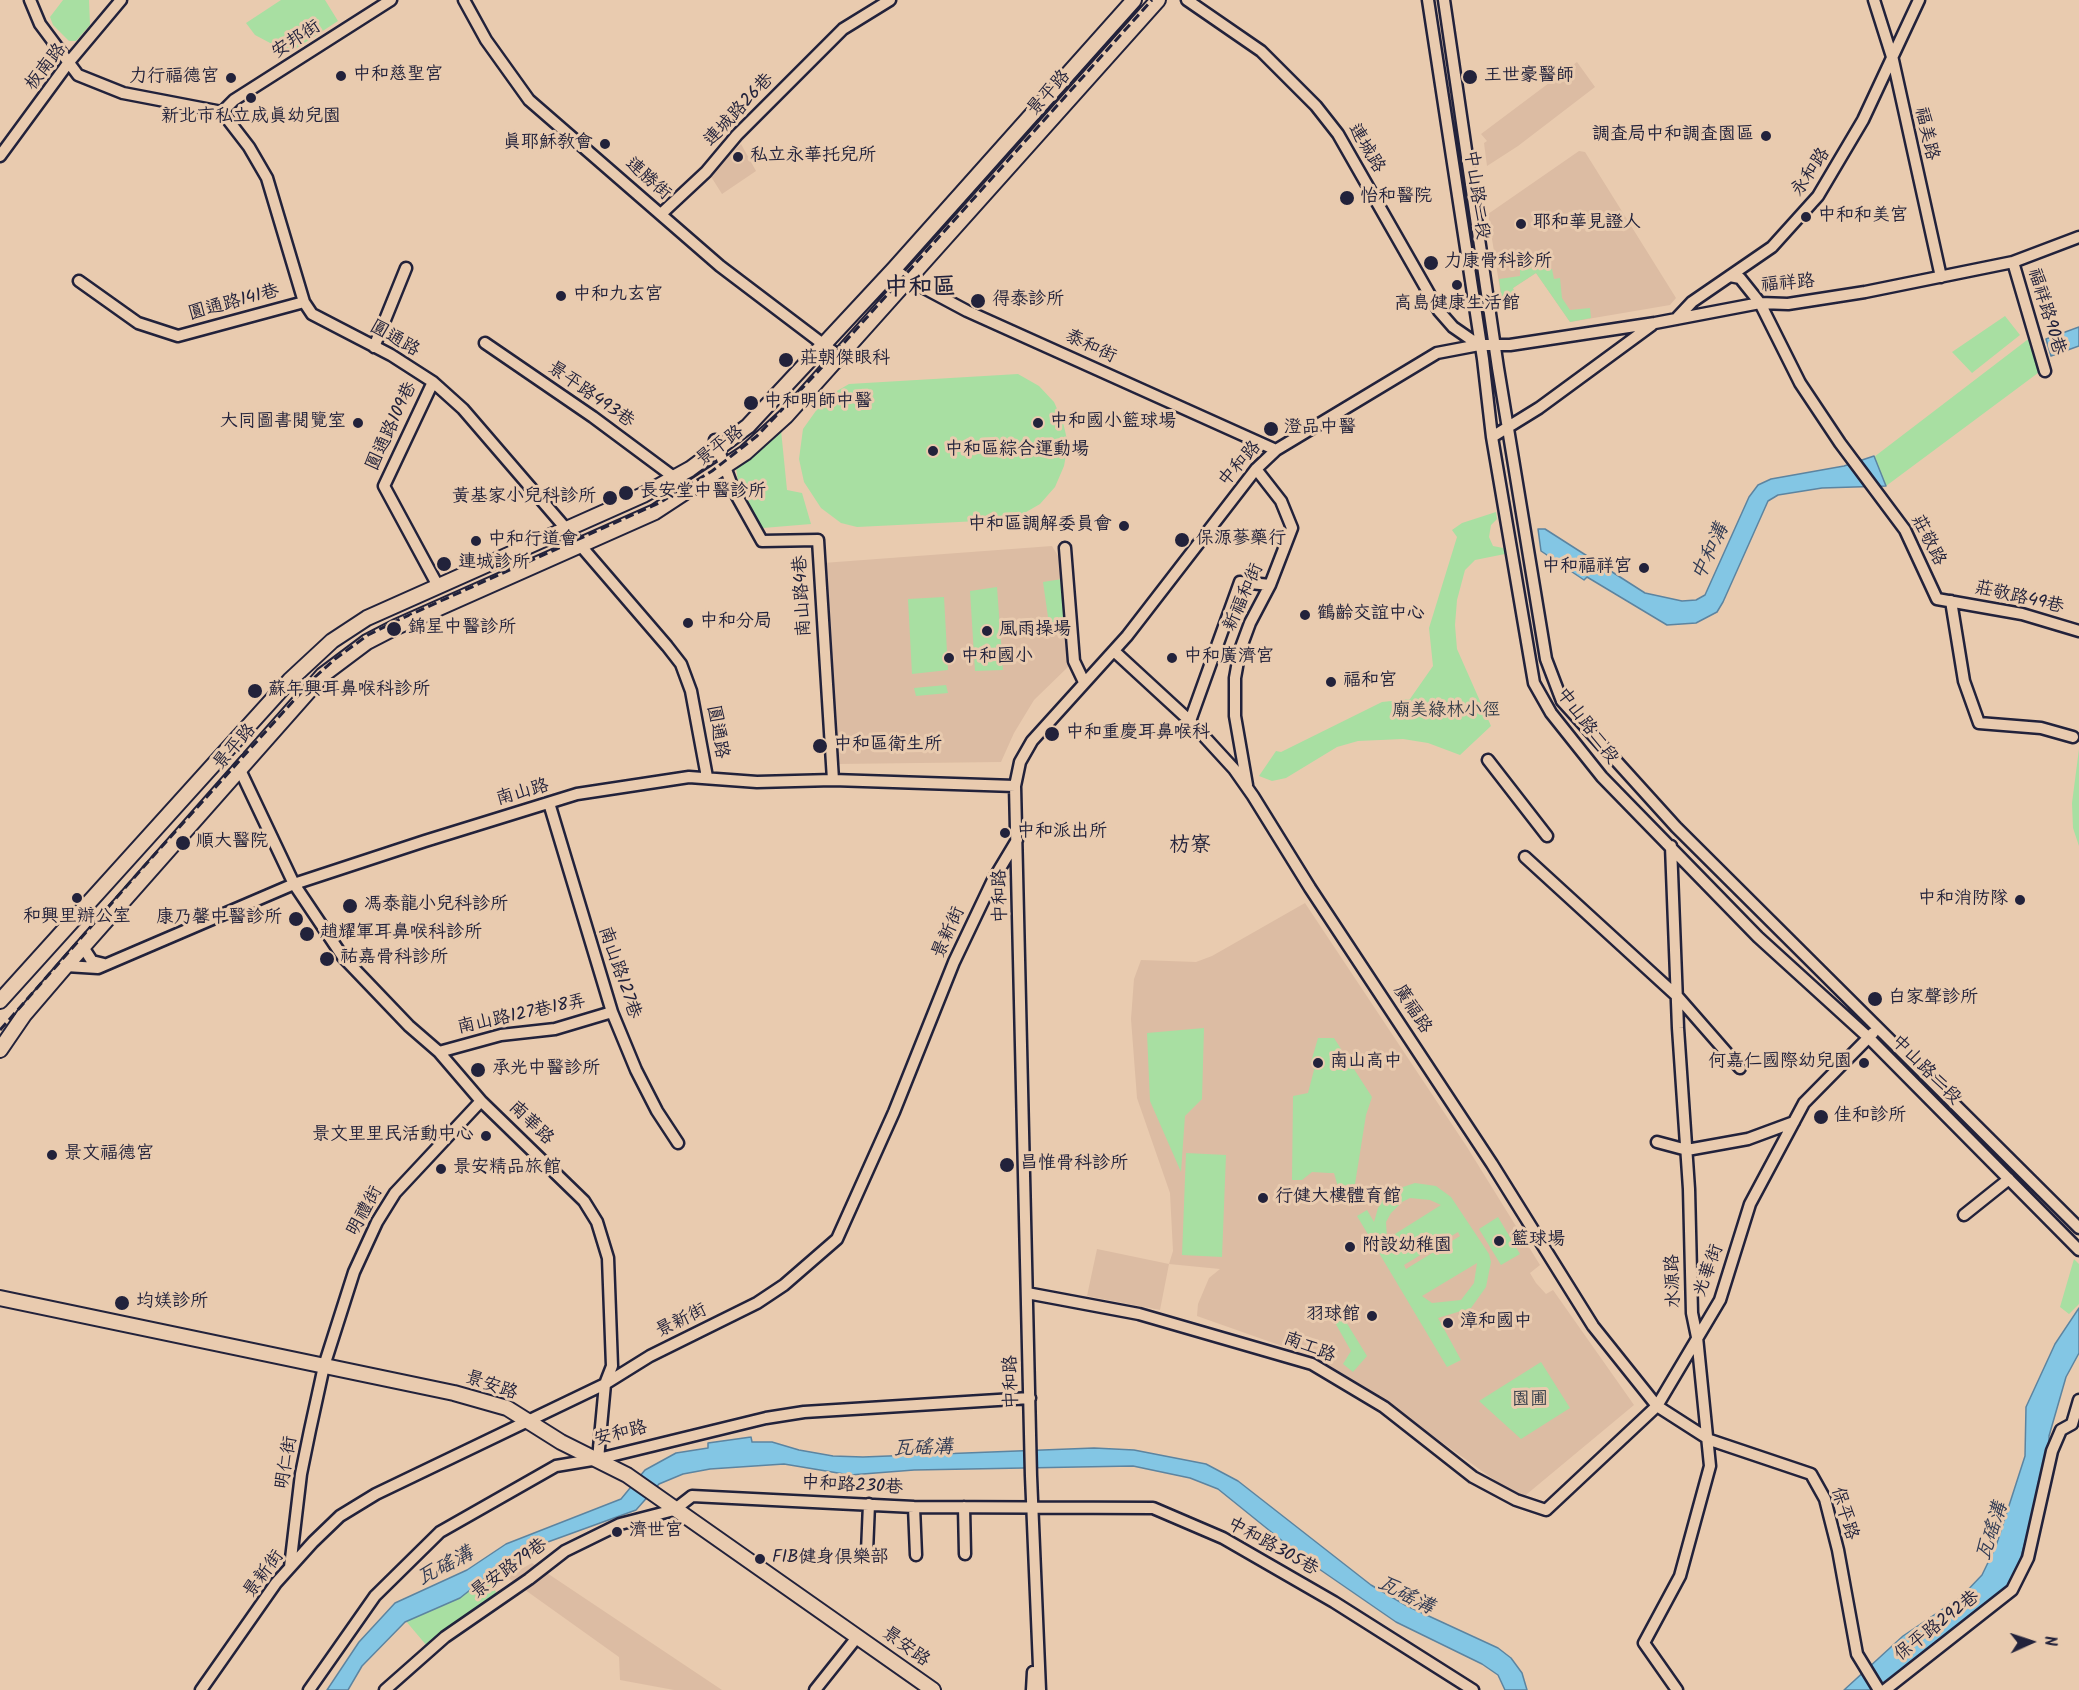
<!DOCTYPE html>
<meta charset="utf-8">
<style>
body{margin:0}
#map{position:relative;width:2079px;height:1690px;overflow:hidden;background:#e9cbaf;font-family:Kalam,sans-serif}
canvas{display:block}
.north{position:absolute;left:2001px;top:1612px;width:60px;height:60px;-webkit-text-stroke:4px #e9cbaf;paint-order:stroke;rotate:87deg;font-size:16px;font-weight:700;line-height:24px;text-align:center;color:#22223b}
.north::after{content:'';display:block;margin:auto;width:21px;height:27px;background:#22223b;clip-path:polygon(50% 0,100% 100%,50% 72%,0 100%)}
</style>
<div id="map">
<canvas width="2079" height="1690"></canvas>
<div class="north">N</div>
</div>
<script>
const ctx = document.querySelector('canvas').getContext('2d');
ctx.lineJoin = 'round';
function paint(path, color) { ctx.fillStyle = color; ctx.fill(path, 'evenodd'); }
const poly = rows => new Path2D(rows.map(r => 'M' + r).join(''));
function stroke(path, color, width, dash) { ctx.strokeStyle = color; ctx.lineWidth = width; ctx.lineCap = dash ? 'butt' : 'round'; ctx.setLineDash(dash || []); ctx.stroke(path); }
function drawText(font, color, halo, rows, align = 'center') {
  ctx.font = font + ' Kalam,"LXGW WenKai TC",sans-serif'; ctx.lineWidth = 6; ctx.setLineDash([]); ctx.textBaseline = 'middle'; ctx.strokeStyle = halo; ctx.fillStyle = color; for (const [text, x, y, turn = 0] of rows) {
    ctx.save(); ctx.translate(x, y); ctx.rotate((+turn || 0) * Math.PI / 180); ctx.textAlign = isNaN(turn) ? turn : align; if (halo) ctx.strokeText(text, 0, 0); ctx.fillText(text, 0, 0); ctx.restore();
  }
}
const built = poly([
 [1577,62,1595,87,1518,146,1487,166,1484,143,1487,141,1481,134],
 [741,144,756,171,722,194,710,175],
 [1579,151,1585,152,1676,298,1670,305,1570,322,1536,273,1513,288,1518,305,1503,308,1488,214],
 [1052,546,1060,559,1069,666,1034,700,1014,733,1001,762,837,764,823,563],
 [1305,903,1467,1147,1540,1265,1530,1273,1536,1283,1546,1294,1553,1290,1634,1405,1521,1499,1362,1385,1316,1358,1197,1316,1198,1304,1209,1278,1220,1269,1169,1264,1160,1310,1087,1296,1097,1249,1169,1264,1173,1251,1170,1193,1137,1098,1131,1019,1134,979,1141,960,1196,962,1212,956],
 [532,1563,722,1690,674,1690,620,1680,619,1657,507,1577]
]);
const green = poly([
 [63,0,89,0,90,25,76,41,69,41,53,25,50,17],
 [281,0,325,0,338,21,289,53,255,35,246,23],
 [1545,267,1545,270,1552,269,1554,279,1560,278,1562,298,1570,310,1590,308,1591,318,1570,322,1536,273,1513,288,1518,305,1503,308,1499,279,1520,276,1520,270],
 [2005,316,2020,335,1972,373,1952,352],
 [2031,337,2042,370,1886,486,1874,457],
 [1018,374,1039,386,1054,402,1063,422,1068,444,1064,466,1055,487,1040,504,1021,515,999,520,857,527,841,523,821,508,804,482,799,459,803,429,825,398,849,384],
 [781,430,787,490,802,493,811,524,763,528,740,495,736,468],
 [1496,512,1497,519,1491,525,1489,537,1493,546,1503,548,1505,554,1475,560,1465,570,1457,600,1455,625,1457,649,1491,726,1460,755,1428,743,1403,739,1358,741,1337,747,1286,778,1272,781,1259,776,1276,751,1281,752,1382,702,1410,699,1433,666,1429,628,1457,537,1452,530,1462,523],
 [1062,579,1067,628,1050,631,1043,582],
 [997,587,1003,670,975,671,970,591],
 [944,597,948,670,912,674,908,599],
 [946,685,948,693,916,696,914,688],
 [2079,749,2079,846,2073,828,2072,803],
 [1204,1028,1202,1099,1185,1116,1181,1172,1150,1101,1147,1033],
 [1318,1038,1334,1038,1372,1097,1366,1115,1355,1184,1338,1187,1334,1173,1329,1173,1312,1172,1302,1180,1292,1180,1293,1096,1308,1093,1314,1070,1311,1062],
 [1186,1153,1226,1155,1222,1257,1182,1255],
 [1415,1183,1436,1186,1451,1197,1489,1254,1491,1262,1486,1287,1471,1308,1438,1318,1461,1360,1447,1367,1357,1216,1367,1210,1374,1222,1378,1208,1385,1196,1394,1190],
 [1410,1198,1430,1200,1441,1205,1387,1239,1386,1222,1391,1213,1402,1202],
 [1458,1232,1460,1236,1406,1269,1404,1265],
 [1477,1263,1474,1283,1461,1300,1432,1303,1422,1296],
 [1498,1217,1520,1254,1501,1265,1479,1229],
 [2074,1259,2079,1264,2079,1304,2069,1314,2060,1307],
 [1335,1304,1367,1356,1353,1372,1343,1364,1351,1351,1329,1312],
 [1541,1362,1570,1408,1521,1439,1479,1401],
 [486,1573,498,1596,427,1646,405,1620]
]);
const water = poly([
 [2079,327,2079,346,2051,356,2046,339,2079,327],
 [1874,456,1886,486,1822,488,1778,495,1768,501,1723,602,1717,612,1696,623,1667,625,1587,577,1584,580,1541,551,1538,529,1545,529,1645,593,1682,601,1696,600,1705,595,1749,497,1758,485,1771,479,1844,466,1874,456],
 [2079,1308,2079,1353,2066,1377,2049,1436,2049,1457,2015,1578,2000,1597,1891,1680,1872,1690,1844,1690,1903,1636,1962,1596,1982,1575,1996,1546,2025,1456,2026,1407,2055,1344,2079,1308],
 [751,1437,752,1442,772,1442,799,1450,833,1456,863,1457,1094,1448,1134,1450,1206,1464,1238,1481,1371,1585,1407,1606,1498,1648,1511,1658,1522,1673,1527,1690,1505,1690,1498,1675,1482,1664,1396,1622,1306,1560,1218,1489,1190,1478,1133,1466,914,1470,850,1475,784,1464,710,1469,683,1474,659,1484,636,1510,545,1543,499,1567,460,1598,405,1622,362,1666,348,1690,327,1690,359,1642,395,1603,467,1570,506,1544,621,1499,645,1470,676,1453,708,1448,708,1443,751,1437]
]);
const minor = poly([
 [30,0,40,24,78,75,123,93,222,112,249,147,267,178,304,302,312,314,391,355,433,382,463,409,667,646,681,664,691,691,707,777],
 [464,0,486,40,529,100,720,266,840,357],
 [1187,0,1261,51,1316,106,1338,134,1439,311,1453,327,1479,345],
 [1428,0,1483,359,1492,437,1534,683,1551,713,1602,777,1758,937,1869,1038,2079,1250],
 [1444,0,1498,368,1546,659,1562,701,1676,827,2079,1228],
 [1874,0,1893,60,1941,277],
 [222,112,234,100,391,0],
 [0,156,69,62,121,0],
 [661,214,706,172,737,135,843,29,890,0],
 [2013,262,2045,371],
 [894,269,909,280,967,311,1276,450],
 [1730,276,1740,278,1760,303,1800,383,1840,443,1905,530,1937,599,2022,614,2079,631],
 [79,281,138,323,178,336,304,302],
 [1676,319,1692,302,1772,247,1818,196,1863,120,1919,0],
 [485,343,593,417,675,478],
 [374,347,406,268],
 [433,382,384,486,438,586],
 [1492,437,1539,408,1652,325],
 [715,440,734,491,762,541,818,540,833,780],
 [1065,548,1074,661,1084,682],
 [1951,601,1964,681,1979,723,2041,728,2073,737],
 [1114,651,1190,721,1234,769,1253,796,1310,888,1492,1164,1593,1326,1657,1406,1710,1440,1811,1474,1825,1499,1838,1550,1857,1654,1879,1690],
 [1190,721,1240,582,1270,585],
 [1488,760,1547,836],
 [240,770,294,884,343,957,409,1026,439,1052,481,1101,584,1201,597,1222,608,1258,612,1366,605,1384,598,1459],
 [1247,785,1235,716,1235,678,1240,650,1250,623,1270,585,1292,528,1281,501,1256,469],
 [549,803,612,1012,636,1070,657,1111,678,1143],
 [1671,846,1678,1028,1689,1189,1692,1313,1697,1337,1710,1466,1680,1576,1644,1643,1677,1690],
 [1525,857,1678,997,1740,1068],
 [83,947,92,961,104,964],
 [66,966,98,968,294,884,425,841,577,794,689,777,757,782,833,780,1015,786],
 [439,1052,501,1035,555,1029,612,1012],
 [1657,1142,1687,1150,1748,1139,1794,1122],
 [1964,1215,2009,1179],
 [1027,1293,1139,1314,1312,1364,1384,1407,1473,1477,1516,1500,1546,1510,1657,1406,1720,1300,1750,1204,1804,1103,1873,1033],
 [914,1507,916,1555],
 [964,1507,965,1554],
 [867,1552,869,1504],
 [290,1567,301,1474,310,1430,324,1366,354,1272,377,1222,395,1193,481,1101],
 [201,1690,276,1583,313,1542,340,1516,376,1494,605,1384,650,1356,757,1303,784,1285,837,1239,894,1112,954,962,993,880,1017,840],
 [309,1690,375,1596,440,1532,556,1466,598,1459,766,1418,804,1412,1030,1398],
 [385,1690,445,1637,529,1579,565,1551,620,1524,674,1510,692,1496,914,1507,1153,1508,1223,1538,1334,1602,1473,1690],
 [815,1690,858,1636],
 [1032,1690,1033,1672],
 [1040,1690,1031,1476,1015,786,1020,762,1032,741,1127,636,1256,469,1276,450,1437,353,1479,345,1510,345,1655,323,1760,303,1788,304,1865,292,2013,262,2079,237],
 [1885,1690,2012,1590,2028,1558,2052,1451,2061,1430,2072,1424,2079,1400]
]);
const major = poly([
 [0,1001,290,680,332,641,367,618,643,495,690,469,748,426,894,269,1134,0],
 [0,1050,24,1015,66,966,323,675,367,642,396,627,655,512,745,453,786,416,1158,0],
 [0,1298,454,1393,507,1408,561,1442,627,1475,933,1690]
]);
const rail = poly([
 [0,1030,147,863,315,677,335,659,368,635,396,621,659,503,712,471,757,436,825,364,1152,0]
]);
const markers = [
 [341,76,6,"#22223b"],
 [1470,77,8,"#22223b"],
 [231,78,6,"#22223b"],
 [251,98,6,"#22223b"],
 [1766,136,6,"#22223b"],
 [605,144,6,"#22223b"],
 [738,157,6,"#22223b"],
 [1347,198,8,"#22223b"],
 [1806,217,6,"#22223b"],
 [1521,224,6,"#22223b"],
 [1431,263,8,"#22223b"],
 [1457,285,6,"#22223b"],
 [561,296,6,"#22223b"],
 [978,301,8,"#22223b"],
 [786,360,8,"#22223b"],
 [751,403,8,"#22223b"],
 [358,423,6,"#22223b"],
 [1038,423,6,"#22223b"],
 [1271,429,8,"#22223b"],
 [933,451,6,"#22223b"],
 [626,493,8,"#22223b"],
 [610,498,8,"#22223b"],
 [1124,526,6,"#22223b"],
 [1182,540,8,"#22223b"],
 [476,541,6,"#22223b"],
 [444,564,8,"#22223b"],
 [1644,568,6,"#22223b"],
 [1305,615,6,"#22223b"],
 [688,623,6,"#22223b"],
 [394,629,8,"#22223b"],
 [987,631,6,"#22223b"],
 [949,658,6,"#22223b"],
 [1172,658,6,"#22223b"],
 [1331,682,6,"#22223b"],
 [255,691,8,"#22223b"],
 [1052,734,8,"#22223b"],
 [820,746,8,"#22223b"],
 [1005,833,6,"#22223b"],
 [183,843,8,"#22223b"],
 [77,898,6,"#22223b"],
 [2020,900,6,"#22223b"],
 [350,906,8,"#22223b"],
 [296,919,8,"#22223b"],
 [307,934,8,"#22223b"],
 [327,959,8,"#22223b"],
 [1875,999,8,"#22223b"],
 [1318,1063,6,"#22223b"],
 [1864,1063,6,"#22223b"],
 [478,1070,8,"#22223b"],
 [1821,1117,8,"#22223b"],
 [486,1136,6,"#22223b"],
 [52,1155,6,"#22223b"],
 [1007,1165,8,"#22223b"],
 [441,1169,6,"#22223b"],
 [1263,1198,6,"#22223b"],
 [1499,1241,6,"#22223b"],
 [1350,1247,6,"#22223b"],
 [122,1303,8,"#22223b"],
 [1372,1316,6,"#22223b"],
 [1448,1323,6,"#22223b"],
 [617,1532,6,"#22223b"],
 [760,1559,6,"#22223b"]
];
const streetNames = [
 ["安邦街",297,41,-33],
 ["板南路",47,68,-52],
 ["景平路",1050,94,-48],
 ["連城路26巷",740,111,-47],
 ["福美路",1925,134,77],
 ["連城路",1365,149,59],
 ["永和路",1812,173,-56],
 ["連勝街",647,180,41],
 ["中山路二段",1475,195,82],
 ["福祥路",1788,285,-5],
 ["圓通路141巷",234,304,-15],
 ["福祥路90巷",2045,312,73],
 ["圓通路",394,340,30],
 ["泰和街",1090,348,25],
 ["景平路493巷",590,396,35],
 ["圓通路109巷",393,427,-65],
 ["景平路",721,447,-37],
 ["中和路",1241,465,-49],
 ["莊敬路",1927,541,63],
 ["南山路4巷",804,596,-93],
 ["新福和街",1245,598,-66],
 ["莊敬路49巷",2019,599,13],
 ["中山路二段",1586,727,53],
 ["圓通路",716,732,80],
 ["景平路",236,748,-49],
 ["南山路",523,794,-16],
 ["中和路",1002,896,-91],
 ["景新街",950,933,-66],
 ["南山路127巷",618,973,71],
 ["廣福路",1411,1010,57],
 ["南山路127巷18弄",522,1016,-12],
 ["中山路二段",1925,1071,45],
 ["南華路",530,1124,44],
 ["明禮街",366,1212,-61],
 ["光華街",1710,1271,-70],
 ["水源路",1675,1281,-92],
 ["景新街",682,1322,-26],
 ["南工路",1309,1349,21],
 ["中和路",1013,1382,-91],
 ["景安路",491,1387,19],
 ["安和路",621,1435,-14],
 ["明仁街",288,1463,-80],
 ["中和路230巷",852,1487,3],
 ["保平路",1843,1514,73],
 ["中和路305巷",1272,1548,29],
 ["景安路79巷",510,1570,-36],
 ["景新街",265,1575,-53],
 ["保平路292巷",1938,1627,-38],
 ["景安路",905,1648,36]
];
const poiNames = [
 ["中和慈聖宮",353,76],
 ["王世豪醫師",1484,77],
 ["力行福德宮",219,78,"right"],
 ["新北市私立成真幼兒園",251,118,"center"],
 ["調查局中和調查園區",1754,136,"right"],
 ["真耶穌教會",593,144,"right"],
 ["私立永華托兒所",750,157],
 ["怡和醫院",1360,198],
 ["中和和美宮",1818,217],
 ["耶和華見證人",1533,224],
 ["力康骨科診所",1444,263],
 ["中和九玄宮",573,296],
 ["得泰診所",992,301],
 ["高島健康生活館",1457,305,"center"],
 ["莊朝傑眼科",800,360],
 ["中和明師中醫",764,403],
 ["大同圖書閱覽室",346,423,"right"],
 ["中和國小籃球場",1050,423],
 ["澄品中醫",1284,429],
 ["中和區綜合運動場",945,451],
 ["長安堂中醫診所",640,493],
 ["黃基家小兒科診所",596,498,"right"],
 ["中和區調解委員會",1112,526,"right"],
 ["保源蔘藥行",1196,540],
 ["中和行道會",488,541],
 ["連城診所",458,564],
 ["中和福祥宮",1632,568,"right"],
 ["鶴齡交誼中心",1317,615],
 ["中和分局",700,623],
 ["錦星中醫診所",408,629],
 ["風雨操場",999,631],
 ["中和國小",961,658],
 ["中和廣濟宮",1184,658],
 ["福和宮",1343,682],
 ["蘇年興耳鼻喉科診所",268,691],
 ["中和重慶耳鼻喉科",1066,734],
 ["中和區衛生所",834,746],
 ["中和派出所",1017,833],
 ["順大醫院",196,843],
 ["中和消防隊",2008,900,"right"],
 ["馮泰龍小兒科診所",364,906],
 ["和興里辦公室",77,918,"center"],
 ["康乃馨中醫診所",282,919,"right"],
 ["趙耀軍耳鼻喉科診所",320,934],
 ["祐嘉骨科診所",340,959],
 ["白家聲診所",1888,999],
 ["南山高中",1330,1063],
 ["何嘉仁國際幼兒園",1852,1063,"right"],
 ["承光中醫診所",492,1070],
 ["佳和診所",1834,1117],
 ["景文里里民活動中心",474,1136,"right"],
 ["景文福德宮",64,1155],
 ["昌惟骨科診所",1020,1165],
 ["景安精品旅館",453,1169],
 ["行健大樓體育館",1275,1198],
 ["籃球場",1511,1241],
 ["附設幼稚園",1362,1247],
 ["均媄診所",136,1303],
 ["羽球館",1360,1316,"right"],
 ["漳和國中",1460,1323],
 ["濟世宮",629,1532],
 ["FIB健身俱樂部",772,1559]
];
const parkNames = [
 ["廟美綠林小徑",1446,712],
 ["園圃",1530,1401]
];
const waterNames = [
 ["中和溝",1712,553,-65],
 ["瓦磘溝",923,1450,-2],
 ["瓦磘溝",1994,1532,-72],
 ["瓦磘溝",446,1568,-28],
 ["瓦磘溝",1405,1597,27]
];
const quarterNames = [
 ["枋寮",1190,847]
];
const districtNames = [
 ["中和區",920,290]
];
paint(built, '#dcbca3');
paint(green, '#a8dfa2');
paint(water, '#83c6e4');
stroke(water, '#5c84a0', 1.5);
stroke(minor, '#22223b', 15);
stroke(major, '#22223b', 18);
stroke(minor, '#e9cbaf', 10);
stroke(major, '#e9cbaf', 14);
stroke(rail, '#22223b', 3, [9, 4.5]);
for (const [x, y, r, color] of markers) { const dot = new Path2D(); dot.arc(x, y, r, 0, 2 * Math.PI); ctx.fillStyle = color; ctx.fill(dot); stroke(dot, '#e9cbaf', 2); }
drawText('18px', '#22223b', '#e9cbaf', streetNames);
drawText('18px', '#22223b', '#e9cbaf', poiNames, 'left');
drawText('18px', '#363e4a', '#e9cbaf', parkNames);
drawText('italic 20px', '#313b54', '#e9cbaf', waterNames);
drawText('21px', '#22223b', '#e9cbaf', quarterNames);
drawText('bold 24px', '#22223b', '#e9cbaf', districtNames);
</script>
